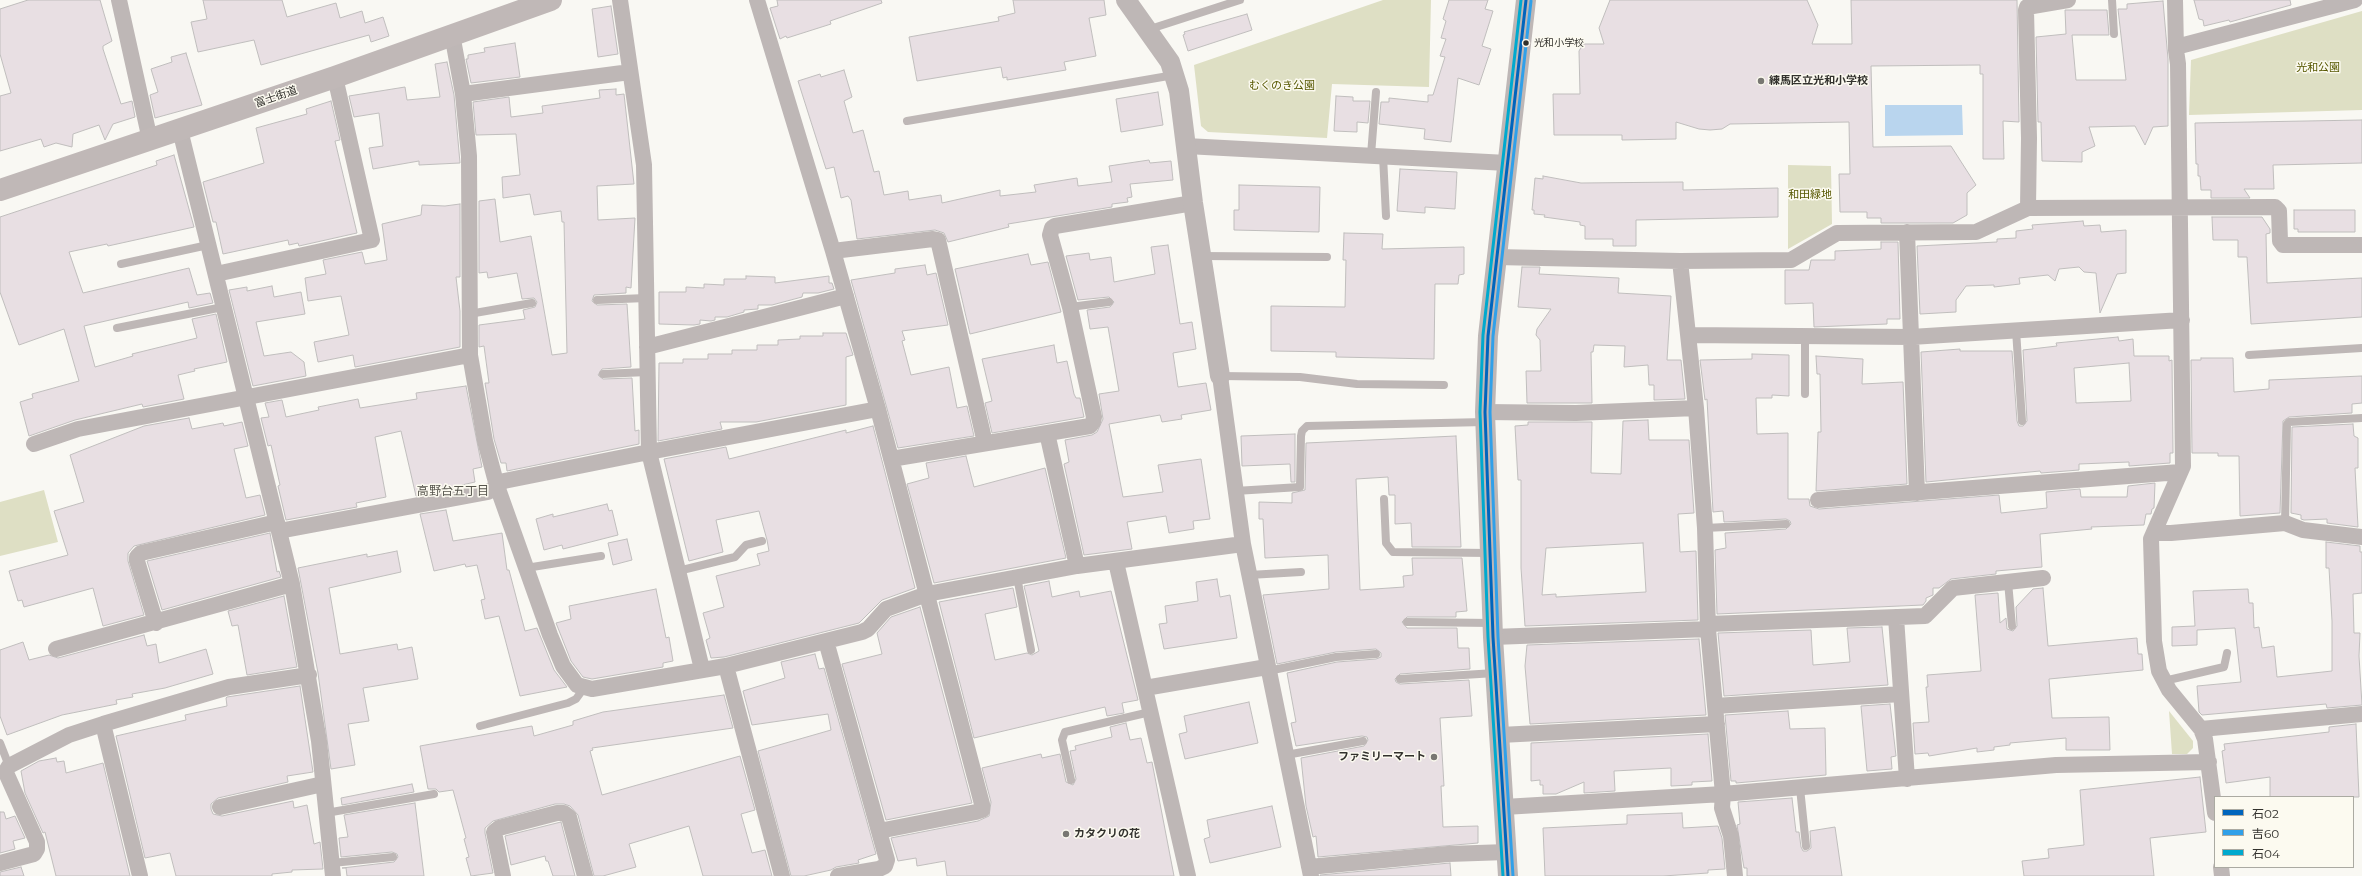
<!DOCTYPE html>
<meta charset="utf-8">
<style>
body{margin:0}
#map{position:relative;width:2362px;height:876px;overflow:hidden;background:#f9f8f3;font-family:Montserrat,"Noto Sans JP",sans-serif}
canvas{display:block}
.legend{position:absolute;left:2214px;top:796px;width:140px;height:72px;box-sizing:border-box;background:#fcfaf0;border:1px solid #abaaa2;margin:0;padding:5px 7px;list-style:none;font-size:12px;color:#32312d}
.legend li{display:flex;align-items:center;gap:8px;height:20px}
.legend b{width:20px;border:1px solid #abaaa2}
</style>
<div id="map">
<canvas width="2362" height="876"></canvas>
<ul class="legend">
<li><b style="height:5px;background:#0065bd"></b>石02</li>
<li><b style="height:5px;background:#30a0e9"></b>吉60</li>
<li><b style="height:5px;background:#00a9ce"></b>石04</li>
</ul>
</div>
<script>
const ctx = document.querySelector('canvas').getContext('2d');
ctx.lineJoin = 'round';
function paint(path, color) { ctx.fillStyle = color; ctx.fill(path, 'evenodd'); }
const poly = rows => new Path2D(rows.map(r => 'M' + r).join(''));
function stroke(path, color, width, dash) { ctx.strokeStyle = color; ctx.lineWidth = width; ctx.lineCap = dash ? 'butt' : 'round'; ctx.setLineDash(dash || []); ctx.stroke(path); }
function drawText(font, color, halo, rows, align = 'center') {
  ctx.font = font + ' Montserrat,"Noto Sans JP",sans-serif'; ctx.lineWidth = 3; ctx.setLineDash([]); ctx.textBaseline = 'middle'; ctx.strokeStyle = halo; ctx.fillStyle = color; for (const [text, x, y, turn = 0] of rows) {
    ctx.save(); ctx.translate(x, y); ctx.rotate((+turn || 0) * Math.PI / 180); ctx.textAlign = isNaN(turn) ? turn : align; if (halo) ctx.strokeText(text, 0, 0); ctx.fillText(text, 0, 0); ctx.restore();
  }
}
const green = poly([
 [1383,0,1431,0,1429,87,1332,84,1327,138,1208,132,1201,126,1194,65],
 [2362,11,2362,110,2189,115,2191,60],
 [1788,165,1831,166,1832,224,1788,249],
 [44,490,58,542,0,556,0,502],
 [2169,711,2193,741,2193,748,2187,754,2172,754]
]);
const water = poly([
 [1885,105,1962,105,1963,135,1885,136]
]);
const building = poly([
 [28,0,100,0,112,41,103,46,103,49,121,104,132,101,135,117,113,124,105,140,99,125,73,134,72,147,56,143,44,147,41,139,0,151,0,96,11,93,0,54,0,9,28,0],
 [203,0,282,0,287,17,336,3,340,18,362,11,365,23,383,17,389,36,371,42,369,35,261,65,254,40,198,52,191,22,207,19,203,0],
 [777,0,881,0,882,3,830,21,831,24,787,38,786,36,780,39,770,8,778,6,777,0],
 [1013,0,1104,0,1106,15,1089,18,1096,56,1064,62,1066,70,1007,80,1007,77,1003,78,1001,67,917,81,909,37,999,21,998,17,1015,13,1013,0],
 [1449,0,1488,0,1485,9,1493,11,1482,46,1491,49,1479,85,1458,78,1451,142,1424,139,1425,129,1379,124,1381,102,1389,102,1389,98,1428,102,1428,95,1433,95,1445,57,1440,56,1446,39,1441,38,1446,21,1443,19,1449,0],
 [1610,0,1807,0,1818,25,1812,44,1852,44,1851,0,2017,0,2019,122,2003,121,2004,159,1983,159,1983,74,1980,74,1980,65,1871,66,1873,147,1951,146,1976,185,1967,193,1967,215,1953,223,1881,223,1881,218,1867,218,1867,212,1840,212,1839,174,1850,174,1849,122,1730,124,1722,129,1710,130,1699,129,1676,122,1676,139,1622,140,1622,135,1554,135,1553,94,1580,94,1579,51,1583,44,1604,44,1599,28,1610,0],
 [2194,0,2290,0,2291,5,2230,22,2229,20,2204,26,2203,20,2199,19,2194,0],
 [2163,1,2168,59,2168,126,2153,127,2145,145,2135,126,2089,127,2095,146,2082,152,2082,162,2042,161,2041,122,2038,122,2036,37,2066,34,2065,10,2107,10,2109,35,2072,35,2076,80,2126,80,2118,9,2127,9,2127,4,2163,1],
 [611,6,618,54,598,57,592,9,611,6],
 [1247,14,1252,30,1188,51,1183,35,1185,34,1184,32,1247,14],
 [515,43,520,77,471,83,466,59,468,59,468,55,485,52,484,48,515,43],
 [186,53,202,105,155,118,150,95,158,92,151,69,172,62,171,57,186,53],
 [447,62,454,95,460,163,419,165,419,161,373,169,369,148,383,146,379,113,354,117,349,96,405,87,407,100,440,97,435,64,447,62],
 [844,70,852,97,844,101,853,133,863,130,874,172,879,171,884,195,908,191,909,200,941,195,942,203,1000,190,1000,196,1036,192,1034,185,1077,178,1078,186,1112,182,1109,166,1149,160,1150,163,1171,161,1173,180,1130,184,1132,197,1127,198,1128,202,1112,204,1112,207,1008,224,1009,227,948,242,944,233,935,230,857,239,851,200,848,196,841,198,834,167,826,169,798,81,820,74,821,77,844,70],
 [616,89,616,95,624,94,634,184,597,186,598,220,635,218,631,288,626,287,626,293,594,295,592,301,597,305,627,304,631,367,602,369,598,375,603,379,632,378,635,431,639,430,639,444,507,471,506,463,501,463,494,439,485,383,489,383,484,346,479,347,479,325,525,319,523,310,535,307,537,302,534,298,522,299,517,273,488,278,487,272,479,273,479,201,495,199,500,242,531,236,552,355,567,353,564,222,562,222,561,211,534,215,530,194,503,198,502,177,520,175,516,134,476,135,473,102,509,97,511,117,543,113,542,106,600,98,599,90,616,89],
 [1158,92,1163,125,1121,132,1116,99,1158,92],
 [1336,96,1353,97,1353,101,1370,101,1368,123,1357,122,1357,132,1334,131,1336,96],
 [331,101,340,140,335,141,357,233,299,246,298,243,289,245,288,240,223,254,216,222,213,222,203,182,264,163,256,128,307,114,306,109,331,101],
 [2362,120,2362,163,2273,165,2274,189,2244,189,2250,198,2211,198,2211,190,2201,190,2200,176,2198,176,2198,164,2196,164,2195,123,2362,120],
 [174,155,194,227,108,246,107,244,69,252,83,293,189,268,197,295,210,293,213,303,189,308,188,302,84,326,95,367,133,356,132,354,197,338,192,319,216,314,227,362,194,369,195,371,178,375,184,399,143,407,142,404,75,420,29,436,20,402,33,398,32,394,79,381,64,329,19,345,0,292,0,217,157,165,156,161,174,155],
 [1400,169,1457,172,1455,209,1425,207,1425,213,1397,211,1400,169],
 [1543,176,1581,183,1683,182,1683,190,1778,188,1778,217,1636,220,1636,246,1613,246,1613,239,1585,239,1585,226,1580,225,1580,222,1544,217,1545,215,1534,214,1534,210,1532,210,1535,178,1543,179,1543,176],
 [1239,185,1320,187,1319,232,1234,230,1234,210,1239,210,1239,185],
 [460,204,460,277,456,277,460,311,460,347,355,367,353,355,318,362,314,342,349,335,341,296,308,301,305,278,326,274,323,260,362,252,365,264,387,260,382,224,421,215,422,205,445,206,460,204],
 [2294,210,2355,210,2355,232,2298,232,2298,229,2294,229,2294,210],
 [2212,217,2262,217,2270,229,2270,233,2266,234,2267,283,2362,278,2362,317,2251,324,2247,257,2238,257,2238,240,2213,240,2212,217],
 [2083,221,2084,226,2100,225,2101,232,2126,230,2126,273,2117,274,2100,313,2096,273,2084,272,2079,267,2059,269,2055,281,2048,275,2019,278,2020,284,1994,287,1994,285,1966,286,1956,300,1956,312,1920,314,1917,246,1997,242,1997,239,2016,238,2016,231,2033,229,2032,225,2083,221],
 [1344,233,1383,234,1382,249,1464,247,1464,274,1459,275,1458,284,1435,284,1434,359,1336,357,1336,352,1271,351,1271,306,1345,307,1346,260,1343,260,1344,233],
 [1881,242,1898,242,1900,319,1887,319,1887,324,1814,327,1813,303,1785,304,1785,270,1809,270,1811,260,1835,260,1835,251,1881,249,1881,242],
 [1168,245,1180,324,1192,322,1196,349,1173,353,1178,387,1206,383,1211,410,1181,415,1182,419,1162,422,1160,415,1109,424,1123,497,1163,492,1158,465,1201,459,1210,519,1193,521,1194,529,1169,533,1166,516,1127,522,1132,549,1084,555,1064,464,1069,462,1065,440,1092,435,1097,432,1103,419,1099,394,1119,391,1108,327,1090,329,1087,310,1110,307,1114,302,1109,297,1078,300,1066,256,1089,253,1090,260,1111,257,1114,282,1155,274,1151,247,1168,245],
 [1028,254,1031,265,1048,262,1061,312,970,334,955,269,1028,254],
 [925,265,927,275,936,273,948,325,902,331,905,340,902,341,911,375,949,367,957,408,967,406,974,436,898,448,851,280,895,273,895,269,925,265],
 [1522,267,1540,267,1539,274,1619,278,1618,293,1671,296,1667,360,1681,360,1685,399,1654,400,1654,385,1649,385,1648,365,1624,367,1625,346,1594,345,1593,352,1591,352,1592,403,1527,403,1526,371,1541,371,1540,340,1536,335,1537,329,1551,309,1518,307,1522,267],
 [746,276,775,277,775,283,829,276,829,283,832,283,834,289,818,293,803,293,802,297,772,305,758,305,758,309,744,310,744,312,727,317,715,317,715,320,711,321,700,320,700,324,694,325,659,324,659,292,686,292,686,287,704,288,704,284,724,285,724,279,746,279,746,276],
 [272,286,274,297,301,292,305,314,256,322,264,356,291,352,304,362,306,376,253,386,229,290,247,287,247,291,272,286],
 [823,333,846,333,853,355,846,357,846,405,756,422,720,422,722,429,658,441,659,363,683,363,683,359,708,359,708,354,732,354,732,350,757,350,757,345,778,345,778,340,800,339,800,336,823,336,823,333],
 [2118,337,2119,341,2133,339,2134,356,2169,356,2169,361,2172,360,2173,453,2170,453,2170,463,2129,466,2129,462,2079,464,2079,470,2041,473,2040,471,1926,482,1921,352,1960,349,1960,351,2012,351,2017,421,2019,426,2023,426,2027,421,2023,350,2057,346,2056,343,2118,337],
 [2129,363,2131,401,2076,403,2074,368,2129,363],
 [1054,345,1057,363,1067,361,1074,394,1076,398,1080,398,1084,417,992,433,985,403,992,401,982,359,1054,345],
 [1752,354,1789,355,1789,396,1772,395,1772,398,1756,398,1757,434,1788,433,1788,499,1809,499,1810,506,1819,509,1999,495,2001,513,2047,508,2046,492,2080,489,2081,497,2127,497,2128,486,2155,483,2154,508,2152,509,2151,514,2146,514,2144,525,2091,527,2092,529,2040,534,2042,567,1996,571,1996,574,1951,579,1939,588,1933,588,1933,595,1926,598,1926,601,1923,605,1717,614,1715,550,1726,548,1725,533,1786,529,1791,524,1790,521,1786,519,1724,522,1723,511,1713,512,1707,399,1705,400,1700,360,1752,359,1752,354],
 [1816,356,1863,359,1862,384,1903,382,1907,484,1816,491,1818,432,1821,432,1820,374,1817,374,1816,356],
 [2201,358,2233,358,2234,392,2269,389,2269,380,2362,376,2362,403,2352,404,2352,413,2289,417,2283,421,2280,513,2240,516,2239,456,2218,456,2218,453,2192,453,2191,360,2201,360,2201,358],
 [466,386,482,467,473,469,475,482,462,485,462,487,416,496,401,431,375,437,386,497,356,503,357,507,286,520,278,486,280,485,271,445,268,446,261,418,269,417,265,403,282,400,286,417,319,410,318,407,358,399,360,408,417,399,416,393,466,386],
 [189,418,192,429,223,423,224,426,242,422,248,446,234,449,246,498,260,495,265,515,134,546,128,553,128,561,144,615,103,626,93,588,24,607,22,600,18,601,9,571,68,555,54,511,84,502,70,455,144,426,189,418],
 [1648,420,1649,440,1689,440,1694,513,1678,514,1680,552,1696,551,1698,620,1525,626,1521,568,1521,480,1518,480,1515,426,1528,425,1528,422,1592,422,1591,473,1621,474,1623,421,1648,420],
 [1643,543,1646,592,1556,597,1556,594,1542,595,1546,548,1643,543],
 [2353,424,2354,436,2358,438,2358,468,2355,468,2358,527,2327,523,2327,519,2304,520,2301,519,2301,515,2291,513,2292,427,2353,424],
 [873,426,915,588,882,600,859,623,724,657,711,658,706,640,710,638,703,613,724,607,716,576,760,565,757,554,769,551,767,540,759,511,716,520,723,552,689,561,664,459,726,447,729,459,846,430,846,433,873,426],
 [1295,434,1295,482,1291,482,1290,464,1242,466,1241,436,1295,434],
 [1456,436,1461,547,1412,547,1411,523,1395,524,1395,495,1389,495,1388,477,1356,479,1360,590,1404,587,1403,576,1413,575,1412,558,1462,558,1467,611,1456,612,1456,617,1407,617,1402,622,1407,628,1457,628,1458,648,1469,648,1470,669,1400,674,1395,679,1396,682,1400,684,1469,680,1472,716,1440,718,1444,786,1441,786,1443,827,1478,826,1478,843,1318,857,1316,836,1313,837,1306,806,1301,758,1364,746,1368,740,1367,737,1362,736,1296,746,1291,723,1296,722,1287,673,1337,662,1376,659,1381,657,1381,653,1376,649,1336,652,1277,664,1263,595,1329,589,1328,555,1265,558,1263,519,1259,519,1259,502,1292,503,1292,493,1305,490,1306,443,1456,436],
 [966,456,974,487,1045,468,1066,558,934,583,907,484,929,478,926,463,966,456],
 [607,504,609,511,612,510,618,535,563,549,562,545,544,550,536,519,553,514,553,517,607,504],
 [446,510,453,541,502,533,507,570,509,570,525,631,537,628,554,670,567,687,520,696,499,616,485,619,481,600,485,599,477,565,466,567,465,564,434,571,420,514,446,510],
 [270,533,277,572,279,571,281,577,162,610,147,561,270,533],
 [627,539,632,560,613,565,608,543,627,539],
 [2326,542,2360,546,2360,552,2362,552,2362,593,2353,594,2354,633,2360,633,2359,656,2362,705,2327,708,2326,704,2202,715,2199,712,2197,686,2241,682,2235,628,2197,630,2197,645,2172,646,2172,627,2195,626,2193,591,2248,589,2249,603,2253,603,2254,628,2259,627,2262,648,2274,646,2277,677,2332,671,2332,621,2329,568,2326,568,2326,542],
 [397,551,401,572,329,588,334,617,340,654,397,644,398,650,412,647,418,679,363,688,369,721,348,724,355,765,331,769,318,673,298,568,367,554,367,557,397,551],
 [1217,579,1220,597,1230,595,1237,638,1164,649,1159,624,1167,623,1165,606,1198,601,1196,582,1217,579],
 [1049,581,1052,597,1079,591,1080,597,1111,591,1138,700,1122,703,1124,713,1107,716,1105,707,974,738,939,602,1013,588,1017,607,985,614,995,660,1027,653,1032,655,1039,651,1024,586,1049,581],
 [2043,588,2048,646,2137,638,2138,654,2142,654,2143,670,2049,679,2052,718,2109,717,2110,750,2066,750,2066,738,2010,743,2010,745,1994,747,1994,750,1977,752,1977,748,1929,756,1928,753,1915,754,1913,723,1929,722,1926,687,1928,687,1927,675,1981,671,1975,595,1998,593,2000,623,2006,618,2007,629,2013,631,2017,626,2016,607,2033,589,2043,588],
 [656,589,666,638,669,637,673,661,663,663,663,667,592,679,583,677,571,661,556,623,571,619,569,606,656,589],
 [284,596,297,667,247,675,238,625,232,626,228,611,284,596],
 [920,607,972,803,886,820,842,664,882,654,877,633,891,617,920,607],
 [1882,627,1888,685,1724,696,1718,633,1811,630,1813,665,1850,662,1847,628,1882,627],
 [144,635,147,646,156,644,159,663,206,649,213,674,165,688,132,694,133,697,116,700,117,704,62,715,7,735,0,716,0,650,23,642,29,660,49,655,58,658,144,635],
 [1699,639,1706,715,1530,724,1525,666,1527,645,1699,639],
 [815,654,819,669,824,668,876,854,858,860,859,863,836,867,831,870,804,876,791,876,758,751,831,730,828,714,752,725,743,691,785,678,781,662,815,654],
 [300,686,313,772,287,776,288,782,218,798,211,804,211,809,213,814,222,816,293,801,294,808,307,805,314,844,320,842,323,869,292,870,292,872,272,874,272,876,176,876,170,853,145,858,116,736,186,720,185,715,227,706,226,698,227,697,300,686],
 [724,695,733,728,592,748,593,750,590,751,602,795,740,756,755,810,741,814,752,853,765,850,772,876,703,876,689,826,629,844,636,867,603,876,594,876,578,815,570,806,564,804,555,804,493,821,485,828,485,833,493,873,471,876,466,858,469,857,464,839,466,838,453,790,439,792,436,789,428,789,420,746,532,726,534,736,566,727,573,725,573,721,603,712,724,695],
 [1249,702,1258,743,1185,759,1179,734,1187,732,1184,716,1249,702],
 [1890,704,1896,756,1891,757,1892,769,1867,771,1861,706,1890,704],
 [1788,711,1790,729,1825,728,1826,775,1736,783,1736,781,1731,781,1725,715,1788,711],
 [1126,723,1130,740,1141,738,1147,763,1152,762,1174,876,947,876,945,861,917,866,916,858,898,861,891,838,978,821,989,816,991,802,982,768,1041,754,1042,758,1060,754,1066,782,1073,785,1076,779,1070,751,1076,750,1075,746,1112,737,1110,727,1126,723],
 [2356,724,2359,797,2270,797,2270,777,2226,783,2222,751,2225,750,2224,744,2329,732,2329,727,2356,724],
 [1708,734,1712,781,1692,782,1692,785,1671,786,1671,768,1614,771,1615,791,1584,793,1584,782,1556,794,1543,794,1543,785,1540,785,1540,780,1531,781,1531,743,1708,734],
 [56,758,57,762,64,761,66,773,103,763,130,876,56,876,45,832,43,833,25,793,21,771,39,761,56,758],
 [2200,777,2206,832,2150,838,2154,876,2024,876,2022,861,2049,858,2048,849,2084,845,2080,790,2200,777],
 [412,784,414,792,342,805,341,798,412,784],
 [1792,798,1796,832,1799,832,1801,847,1803,851,1807,851,1811,848,1810,831,1835,827,1842,876,1747,876,1747,868,1744,868,1737,825,1740,824,1738,802,1792,798],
 [415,803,424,876,347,876,346,868,342,868,394,862,398,857,397,854,392,852,341,857,339,838,348,837,344,815,415,803],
 [1272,806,1281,847,1210,863,1204,839,1210,837,1207,820,1272,806],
 [0,812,4,812,6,819,15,816,25,838,13,841,15,849,0,853,0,812],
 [1682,813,1683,828,1718,826,1722,838,1725,869,1708,870,1708,873,1663,876,1545,876,1543,828,1627,824,1627,815,1682,813],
 [561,822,575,876,553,876,548,861,546,861,545,856,511,865,505,836,561,822],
 [1450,863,1451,876,1320,876,1320,875,1450,863],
 [21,867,24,876,0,876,0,872,21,867]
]);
const service = poly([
 [2112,0,2114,34],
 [1147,30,1240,0],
 [907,121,1174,75],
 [1371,155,1376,92],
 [1383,156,1386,216],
 [1202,256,1327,257],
 [121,264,208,245],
 [597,300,646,298],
 [1070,307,1109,302],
 [469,314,532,303],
 [117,328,223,307],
 [2016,330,2022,421],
 [2249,355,2362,348],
 [603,374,647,372],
 [1220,376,1300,377,1357,384,1444,385],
 [1805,394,1805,336],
 [1235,491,1300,487,1301,436,1302,431,1307,426,1485,422],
 [1384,499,1386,543,1393,552,1490,553],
 [2285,523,2287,424,2289,422,2362,418],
 [1705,528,1786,524],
 [526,568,601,556],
 [678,571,735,557,746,545,762,541],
 [1249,575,1301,572],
 [1017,577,1031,650],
 [2008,582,2012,626],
 [1407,622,1492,623],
 [1268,671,1336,657,1376,654],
 [1400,679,1495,673],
 [2164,681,2224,667,2227,653],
 [480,726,568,703,576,699,584,688],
 [0,743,9,766],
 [1286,755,1363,741],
 [1071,780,1062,740,1065,732,1150,712],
 [1800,788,1806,846],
 [326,813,434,794],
 [332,863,393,857]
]);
const minor = poly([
 [119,0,150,140],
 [620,0,644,165,649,452,702,669],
 [757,0,833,251,878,409,982,804,982,810,976,812,879,831],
 [2175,0,2176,50,2178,64,2183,466,2151,539,2154,641,2159,671,2169,690,2201,729,2205,739,2215,813],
 [452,34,463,94,469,156,470,355,485,441,497,486,550,635,563,666,577,685,592,689,726,666,862,632,868,629,886,609,927,594,1077,566,1243,544],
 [2176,47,2355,0],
 [463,94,630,72],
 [180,130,292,584,319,741,333,876],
 [1186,146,1507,163],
 [2028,208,2029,138,2026,10,2027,7,2068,0],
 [1907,232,1917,493],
 [833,251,933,239,938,240,985,443],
 [1496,257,1680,261,1791,260,1837,233,1976,232,2028,208,2275,207,2279,211,2280,241,2283,245,2362,245],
 [1680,261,1696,408,1705,528,1708,629,1723,794,1722,808,1731,836,1735,876],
 [216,274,372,240,335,77],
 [1688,335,1911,337,2182,320],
 [647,347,846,296],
 [1220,376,1243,544,1311,876],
 [1485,412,1576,413,1696,408],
 [1047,433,1077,566],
 [34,444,78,429,470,355],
 [891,459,1090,426,1093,422,1094,417,1070,307,1050,235,1052,228,1055,226,1193,203],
 [1818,500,2180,472],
 [279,531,488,492,504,481,649,452,878,409],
 [2154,533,2171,533,2285,523,2303,530,2362,537],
 [1116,562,1188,876],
 [1896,617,1907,779],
 [156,623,137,561,137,557,141,553,277,522],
 [1708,624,1925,616,1953,588,2043,578],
 [1493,637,1708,629],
 [826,641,887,860,885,866,879,869,838,876],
 [56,649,292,584],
 [726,666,782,876],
 [1145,688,1267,667],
 [1715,706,1901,694],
 [103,724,140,876],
 [2201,729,2362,714],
 [1500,735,1717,724],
 [220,807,323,784],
 [1504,807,1723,794,2056,765,2209,762],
 [0,863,34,854,37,849,37,842,7,775,6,771,9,766,69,735,103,724,229,687,309,675],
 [1309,867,1448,854,1507,852],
 [2221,867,2222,876],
 [503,876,494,832,499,828,557,813,564,813,569,817,585,876]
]);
const tertiary = poly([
 [1126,0,1170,62,1179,91,1193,203,1220,376],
 [1508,876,1493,637,1485,412,1488,336,1526,0]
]);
const primary = poly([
 [0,190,335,77,551,0]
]);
const bus1 = poly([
 [1508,876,1493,637,1485,412,1488,336,1526,0]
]);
const bus2 = poly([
 [1513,876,1498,637,1490,412,1493,336,1531,1]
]);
const bus3 = poly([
 [1503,876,1488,637,1480,412,1483,335,1521,0]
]);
const markers = [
 [1526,43,3.5,"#32312d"],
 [1761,81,4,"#787772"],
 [1434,757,4,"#787772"],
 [1066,834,4,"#787772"]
];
const busNames = [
 ["光和小学校",1534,43]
];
const parkNames = [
 ["光和公園",2318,68],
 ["むくのき公園",1282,86],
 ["和田緑地",1810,195]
];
const poiNames = [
 ["練馬区立光和小学校",1769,81],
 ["ファミリーマート",1426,757,"right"],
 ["カタクリの花",1074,834]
];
const streetNames = [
 ["富士街道",276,97,-19]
];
const neighbourhoodNames = [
 ["高野台五丁目",453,491]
];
paint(green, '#dedfc4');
paint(water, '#b9d5ee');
paint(building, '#e8dfe3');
stroke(building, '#c0bebd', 1);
stroke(service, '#beb7b6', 8);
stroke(minor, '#beb7b6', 16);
stroke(tertiary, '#beb7b6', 20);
stroke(primary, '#c0b8b7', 22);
stroke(bus1, '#0065bd', 3);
stroke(bus2, '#30a0e9', 3);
stroke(bus3, '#00a9ce', 3);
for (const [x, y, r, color] of markers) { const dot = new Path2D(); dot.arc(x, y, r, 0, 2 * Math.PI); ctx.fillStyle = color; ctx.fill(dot); stroke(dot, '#fcfaf0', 1.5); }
drawText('10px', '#32312d', '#fcfaf0', busNames, 'left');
drawText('11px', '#565700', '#fcfaf0', parkNames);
drawText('bold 11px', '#32312d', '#fcfaf0', poiNames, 'left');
drawText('11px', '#32312d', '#fcfaf0', streetNames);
drawText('12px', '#56554d', '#fcfaf0', neighbourhoodNames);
</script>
